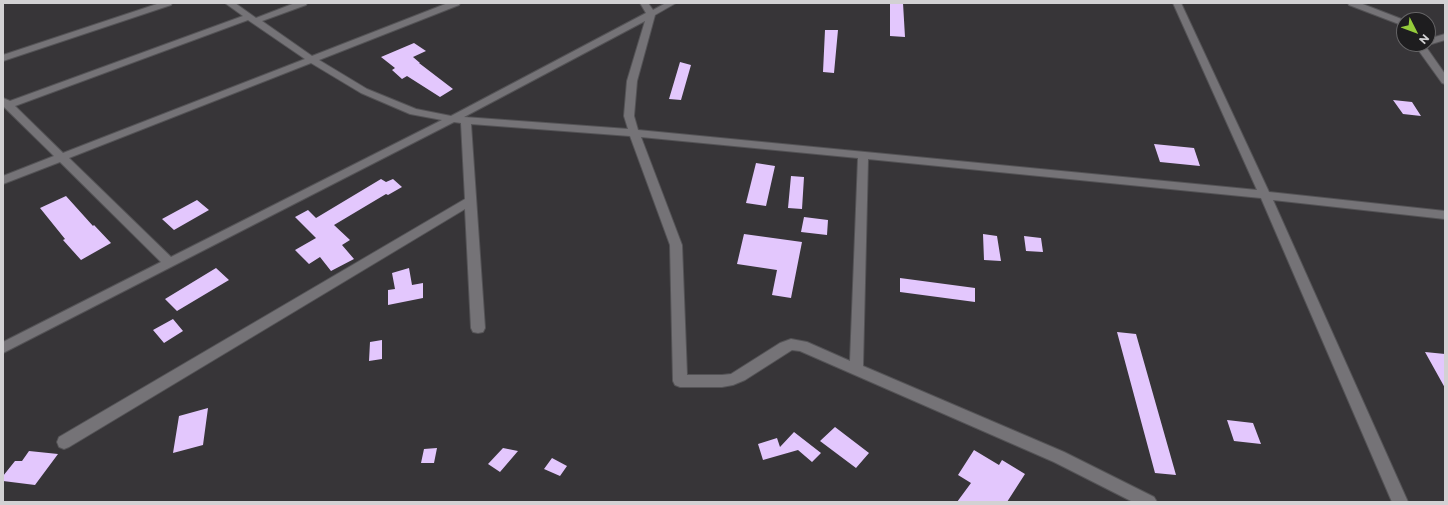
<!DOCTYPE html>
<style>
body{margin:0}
#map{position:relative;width:1448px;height:505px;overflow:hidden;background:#373538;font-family:Montserrat,sans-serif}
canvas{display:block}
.frame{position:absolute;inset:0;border:4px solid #d2d1d3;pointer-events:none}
.north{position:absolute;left:1396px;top:12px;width:40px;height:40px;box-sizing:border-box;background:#1e1d1f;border:1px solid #666567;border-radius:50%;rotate:132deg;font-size:11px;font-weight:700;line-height:16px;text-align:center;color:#d2d1d3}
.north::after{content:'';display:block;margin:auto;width:14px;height:18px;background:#95cc3b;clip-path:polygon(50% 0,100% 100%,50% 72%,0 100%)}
</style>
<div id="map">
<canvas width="1448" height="505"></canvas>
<div class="frame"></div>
<div class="north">N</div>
</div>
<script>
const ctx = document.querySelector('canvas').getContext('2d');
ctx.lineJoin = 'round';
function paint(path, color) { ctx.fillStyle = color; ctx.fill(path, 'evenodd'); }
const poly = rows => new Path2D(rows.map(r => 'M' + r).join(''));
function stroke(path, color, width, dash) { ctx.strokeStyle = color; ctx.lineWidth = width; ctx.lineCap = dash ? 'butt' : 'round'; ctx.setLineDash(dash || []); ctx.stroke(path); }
const building = poly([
 [890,3,903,3,905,37,890,36],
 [825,30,838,30,834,73,823,72],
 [414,43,426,51,413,57,420,63,419,63,453,89,440,97,407,76,402,79,392,70,395,68,381,57],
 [680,62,691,65,681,100,669,99],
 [1393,100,1412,102,1421,116,1403,114],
 [1154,144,1194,148,1200,166,1160,162],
 [756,163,775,166,766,206,746,203],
 [791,176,804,177,802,209,788,208],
 [381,179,386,182,393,179,402,187,388,195,386,194,334,225,350,240,342,245,354,259,331,271,320,257,309,264,295,250,316,238,295,217,308,210,316,218],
 [66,196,93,226,94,225,111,243,81,260,63,240,65,239,40,208],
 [197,200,209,210,174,230,162,219],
 [804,217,828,220,827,235,801,232],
 [744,234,802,242,791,298,772,295,777,270,737,264],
 [983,234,997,236,1001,261,984,260],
 [1024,236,1041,238,1043,252,1026,251],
 [216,268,229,280,177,311,165,299],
 [409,268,412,285,423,283,423,298,388,305,388,290,395,289,392,273],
 [900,278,975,288,975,302,900,292],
 [173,319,183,331,164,343,153,330],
 [1117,332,1136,334,1176,475,1155,473],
 [382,340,382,359,369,361,370,342],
 [1425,352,1445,354,1445,388],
 [208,408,203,445,173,453,179,416],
 [1227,420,1253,423,1261,444,1234,441],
 [835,427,869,453,856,468,820,441],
 [794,432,821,453,812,462,798,450,763,460,758,444,777,438,780,447],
 [437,448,434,463,421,463,424,449],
 [503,448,518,451,500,472,488,464],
 [974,450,999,465,1002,460,1025,474,1007,502,957,502,971,483,958,475],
 [29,451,58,454,35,485,3,481,3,476,15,461,22,461],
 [552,458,567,466,560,476,544,469]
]);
const street = poly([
 [160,3,172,3,171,5,3,61,3,55,160,3],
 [225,3,235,3,256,18,295,3,307,3,306,5,262,21,312,56,448,3,460,3,459,5,319,60,367,89,416,109,451,116,646,13,640,3,648,3,653,10,666,3,676,3,655,15,637,81,634,116,638,130,1257,190,1173,3,1181,3,1269,192,1445,211,1445,219,1273,200,1408,502,1392,502,1261,198,868,159,863,366,1064,452,1154,497,1157,502,1133,502,1054,462,800,351,792,350,745,380,733,385,722,387,680,387,675,385,673,381,670,245,630,136,471,124,485,328,483,332,478,333,473,332,471,328,465,209,69,447,64,449,59,447,57,442,59,437,465,199,461,123,454,122,3,353,3,342,161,262,60,162,3,184,3,176,54,156,3,106,3,98,10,101,243,16,225,3],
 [248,20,305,59,63,153,15,106,248,20],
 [645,21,627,81,624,116,628,129,464,117,645,21],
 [311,63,361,93,410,114,442,120,171,257,69,158,311,63],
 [641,137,858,158,850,361,807,342,791,339,780,343,731,374,722,375,687,375,682,245,641,137],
 [1348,3,1360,3,1404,20,1404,26,1349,5,1348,3],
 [1445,34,1445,40,1428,45,1425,44,1428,44,1428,39,1445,34],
 [1414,44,1424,44,1445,74,1445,84,1442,83,1414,44]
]);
paint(building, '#e3c7fd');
stroke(street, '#545356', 2);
paint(street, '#757377');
</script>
